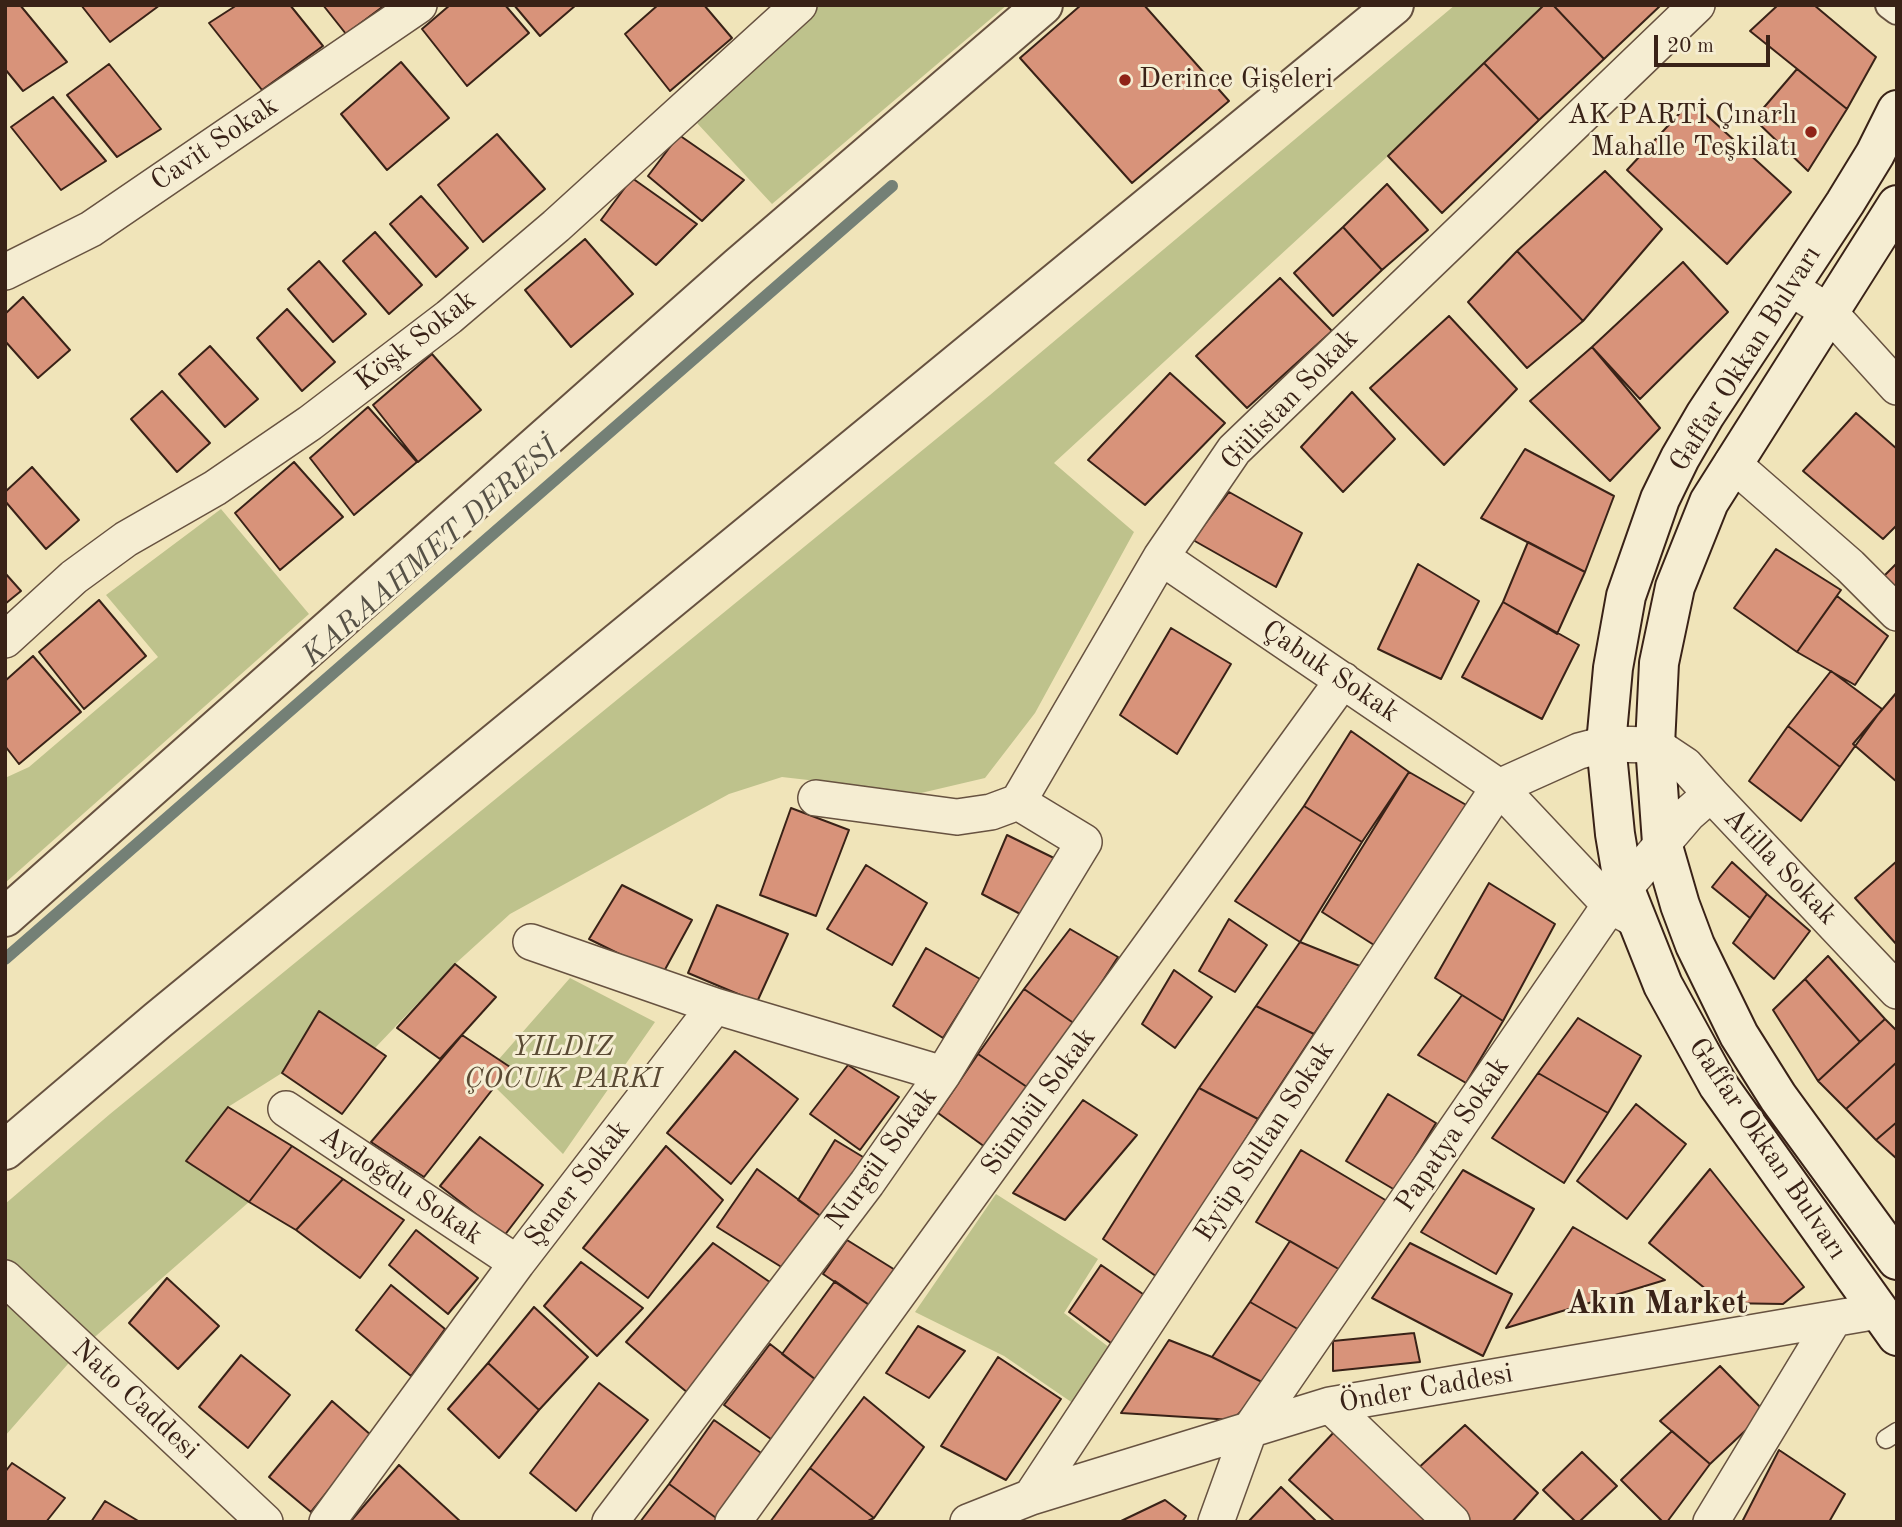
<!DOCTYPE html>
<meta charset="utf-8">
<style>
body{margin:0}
#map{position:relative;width:1902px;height:1527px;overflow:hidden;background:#f0e4b9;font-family:"Old Standard TT",serif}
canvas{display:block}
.frame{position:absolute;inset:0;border:7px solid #392217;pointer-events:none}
.scale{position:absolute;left:1654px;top:35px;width:116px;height:32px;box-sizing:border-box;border:4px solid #392217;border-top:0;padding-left:9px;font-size:21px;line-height:24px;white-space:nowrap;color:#392217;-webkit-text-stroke:5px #f5edd2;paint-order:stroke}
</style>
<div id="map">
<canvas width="1902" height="1527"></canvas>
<div class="frame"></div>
<div class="scale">20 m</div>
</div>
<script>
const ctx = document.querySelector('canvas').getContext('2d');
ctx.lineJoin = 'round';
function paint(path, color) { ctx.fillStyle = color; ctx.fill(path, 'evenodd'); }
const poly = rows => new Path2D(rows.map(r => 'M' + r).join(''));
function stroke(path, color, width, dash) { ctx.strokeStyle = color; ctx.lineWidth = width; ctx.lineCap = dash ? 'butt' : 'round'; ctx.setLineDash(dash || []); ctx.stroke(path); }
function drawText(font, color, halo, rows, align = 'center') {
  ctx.font = font + ' "Old Standard TT",serif'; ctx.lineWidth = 6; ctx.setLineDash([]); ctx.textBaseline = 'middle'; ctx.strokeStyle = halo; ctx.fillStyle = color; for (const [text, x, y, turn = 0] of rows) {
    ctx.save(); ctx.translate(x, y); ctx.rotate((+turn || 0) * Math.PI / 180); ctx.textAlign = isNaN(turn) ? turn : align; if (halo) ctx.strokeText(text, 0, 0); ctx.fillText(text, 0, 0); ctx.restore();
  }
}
const green = poly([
 [818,5,1007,5,772,204,697,123],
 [1455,5,1544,5,1388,156,1054,463,1134,532,1035,713,985,778,921,793,782,777,729,794,510,914,455,964,375,1048,319,1011,282,1073,228,1107,187,1161,249,1202,81,1349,5,1436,5,1204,110,1114,990,395],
 [221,509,309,614,5,883,5,778,29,767,158,657,106,595],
 [570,978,655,1022,563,1154,495,1087,510,1067,499,1059],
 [996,1194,1098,1259,1064,1313,1114,1351,1080,1408,1004,1356,915,1312]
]);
const stream = poly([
 [5,959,892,186]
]);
const building = poly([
 [5,5,20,5,67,62,23,91,5,69,5,5],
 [81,5,160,5,110,42,81,5],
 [237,5,290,5,323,46,262,90,209,23,237,5],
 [323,5,385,5,346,34,323,5],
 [450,5,505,5,529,33,467,86,422,29,450,5],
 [514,5,576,5,540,36,514,5],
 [658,5,704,5,732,38,670,91,625,34,658,5],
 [1081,5,1144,5,1229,101,1132,183,1020,58,1081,5],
 [1544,5,1553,5,1604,59,1539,120,1484,63,1544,5],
 [1553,5,1661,5,1604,59,1553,5],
 [1778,5,1814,5,1876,57,1847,109,1750,31,1778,5],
 [401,62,449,118,387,170,341,114,401,62],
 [1484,63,1539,120,1442,213,1388,156,1484,63],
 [109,64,161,129,117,157,67,95,109,64],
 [1797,69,1847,109,1808,171,1754,119,1797,69],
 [53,97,106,161,61,190,11,127,53,97],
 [1691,101,1791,192,1727,264,1627,170,1691,101],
 [497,134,545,189,483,242,438,185,497,134],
 [679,135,744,180,702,221,648,176,679,135],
 [1605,171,1662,229,1583,321,1517,251,1605,171],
 [632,178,697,224,656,265,601,220,632,178],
 [1387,184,1428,230,1382,270,1343,227,1387,184],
 [421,196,468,248,436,277,390,224,421,196],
 [1343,227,1382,270,1333,316,1294,273,1343,227],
 [375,232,422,285,389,314,343,261,375,232],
 [585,239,633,294,571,347,525,290,585,239],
 [1517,251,1583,321,1527,368,1468,302,1517,251],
 [319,261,366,314,333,342,288,289,319,261],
 [1683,262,1728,312,1640,399,1592,347,1683,262],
 [1280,278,1332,331,1247,408,1196,356,1280,278],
 [23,297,70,350,38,378,5,341,5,314,23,297],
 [287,309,335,362,302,391,257,338,287,309],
 [1449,316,1517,389,1444,465,1370,388,1449,316],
 [210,346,258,399,225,427,179,374,210,346],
 [1592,347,1660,428,1610,481,1530,401,1592,347],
 [432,354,481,410,418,462,373,405,432,354],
 [1170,373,1225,423,1145,505,1088,460,1170,373],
 [162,391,210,443,177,472,131,419,162,391],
 [1352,392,1395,439,1343,492,1301,447,1352,392],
 [368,407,417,462,354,515,310,458,368,407],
 [1856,413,1897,449,1897,525,1883,539,1803,471,1856,413],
 [1525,449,1614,496,1585,572,1481,518,1525,449],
 [294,462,343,517,280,570,235,513,294,462],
 [32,467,79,520,46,549,5,501,5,492,32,467],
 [1229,492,1302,533,1276,587,1193,540,1229,492],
 [1528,542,1585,572,1557,634,1503,602,1528,542],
 [1776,549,1841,590,1797,652,1734,608,1776,549],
 [1897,563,1897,595,1881,579,1897,563],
 [1418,564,1479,601,1441,679,1378,649,1418,564],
 [5,573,21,591,5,604,5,573],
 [1837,596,1888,636,1855,685,1797,652,1837,596],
 [99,600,146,656,84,709,39,652,99,600],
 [1503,602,1579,645,1542,719,1462,677,1503,602],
 [1171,628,1231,664,1177,754,1120,715,1171,628],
 [33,656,81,712,19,764,5,746,5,681,33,656],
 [1831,671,1882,709,1840,767,1788,726,1831,671],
 [1897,692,1897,782,1853,744,1897,692],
 [1788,726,1840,767,1801,821,1749,781,1788,726],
 [1351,731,1409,772,1362,842,1304,806,1351,731],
 [1409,772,1468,806,1374,945,1322,912,1409,772],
 [1304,806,1362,842,1300,942,1235,901,1304,806],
 [791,808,849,830,816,916,760,895,791,808],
 [1007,835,1058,860,1026,917,982,894,1007,835],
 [1897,861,1897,945,1855,898,1897,861],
 [1732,862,1767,894,1750,918,1712,887,1732,862],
 [866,865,927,903,892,965,827,929,866,865],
 [1489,883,1555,924,1503,1021,1435,978,1489,883],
 [622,885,692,920,662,975,589,939,622,885],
 [1767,894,1810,931,1774,979,1733,943,1767,894],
 [717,905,788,934,757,1002,688,973,717,905],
 [1229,919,1267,945,1235,992,1199,971,1229,919],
 [1070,929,1118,957,1075,1024,1024,989,1070,929],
 [1300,942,1360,966,1314,1034,1256,1006,1300,942],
 [926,948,980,979,943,1038,893,1006,926,948],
 [1828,956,1885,1019,1860,1042,1805,979,1828,956],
 [455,964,496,997,440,1059,397,1028,455,964],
 [1174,970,1212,997,1175,1048,1142,1024,1174,970],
 [1805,979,1860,1042,1818,1081,1773,1010,1805,979],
 [1024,989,1075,1024,1027,1087,978,1054,1024,989],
 [1462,995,1503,1021,1466,1083,1418,1055,1462,995],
 [1256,1006,1314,1034,1258,1119,1199,1088,1256,1006],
 [319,1011,386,1056,342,1114,282,1073,319,1011],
 [1578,1018,1641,1056,1608,1113,1538,1073,1578,1018],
 [1885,1019,1897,1031,1897,1062,1846,1109,1818,1081,1885,1019],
 [462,1035,510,1067,424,1177,371,1142,462,1035],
 [735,1051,798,1099,731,1184,667,1133,735,1051],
 [978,1054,1027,1087,985,1147,938,1113,978,1054],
 [1897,1062,1897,1122,1876,1140,1846,1109,1897,1062],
 [848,1065,899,1097,860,1150,810,1114,848,1065],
 [1538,1073,1608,1113,1564,1183,1492,1138,1538,1073],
 [1199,1088,1258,1119,1160,1279,1103,1239,1199,1088],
 [1388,1094,1436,1123,1395,1190,1346,1161,1388,1094],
 [1083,1100,1137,1135,1065,1220,1013,1193,1083,1100],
 [1636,1104,1686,1144,1627,1219,1577,1181,1636,1104],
 [228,1107,292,1146,249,1202,186,1161,228,1107],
 [1897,1122,1897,1159,1876,1140,1897,1122],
 [480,1137,543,1185,504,1236,440,1186,480,1137],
 [835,1140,868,1160,826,1220,798,1200,835,1140],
 [292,1146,343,1179,296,1230,249,1202,292,1146],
 [666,1146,723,1200,648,1298,583,1248,666,1146],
 [1301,1150,1387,1201,1342,1271,1256,1222,1301,1150],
 [757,1169,826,1220,783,1268,717,1227,757,1169],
 [1710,1169,1804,1287,1783,1304,1723,1303,1649,1243,1710,1169],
 [1463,1170,1534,1209,1496,1274,1421,1232,1463,1170],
 [343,1179,404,1220,360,1278,296,1230,343,1179],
 [1573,1227,1665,1280,1506,1328,1573,1227],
 [416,1230,478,1278,448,1314,389,1265,416,1230],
 [847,1240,900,1273,875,1309,823,1274,847,1240],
 [1290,1241,1342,1271,1303,1332,1250,1302,1290,1241],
 [713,1243,777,1287,688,1393,626,1342,713,1243],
 [1410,1243,1512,1294,1483,1356,1372,1298,1410,1243],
 [581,1262,643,1308,597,1356,544,1306,581,1262],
 [1101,1265,1153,1301,1119,1349,1069,1312,1101,1265],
 [167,1278,219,1326,178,1369,129,1323,167,1278],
 [835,1281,875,1309,820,1383,782,1354,835,1281],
 [391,1285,445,1329,411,1376,356,1330,391,1285],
 [1250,1302,1303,1332,1266,1384,1212,1357,1250,1302],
 [534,1307,588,1357,539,1410,488,1363,534,1307],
 [918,1326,965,1351,929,1398,886,1373,918,1326],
 [1414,1333,1420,1362,1333,1371,1333,1341,1414,1333],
 [1169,1340,1212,1357,1266,1384,1233,1420,1121,1413,1169,1340],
 [770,1344,820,1383,775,1442,724,1405,770,1344],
 [241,1355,290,1395,248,1448,199,1407,241,1355],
 [998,1357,1061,1399,1006,1480,941,1446,998,1357],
 [488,1363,539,1410,499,1458,448,1409,488,1363],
 [1720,1366,1765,1412,1710,1464,1660,1421,1720,1366],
 [599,1383,648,1420,576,1511,530,1473,599,1383],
 [864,1397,924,1447,874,1518,810,1468,864,1397],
 [332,1401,372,1436,311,1512,269,1477,332,1401],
 [714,1420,764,1455,719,1520,669,1484,714,1420],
 [1465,1425,1538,1493,1512,1522,1470,1522,1414,1472,1465,1425],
 [1335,1431,1433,1522,1335,1522,1289,1480,1335,1431],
 [1672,1431,1710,1464,1667,1522,1663,1522,1621,1480,1672,1431],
 [1779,1450,1845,1494,1829,1522,1742,1522,1779,1450],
 [1582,1452,1617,1486,1579,1522,1576,1522,1543,1490,1582,1452],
 [12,1463,65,1498,46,1522,5,1522,5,1472,12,1463],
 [399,1465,461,1522,350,1522,399,1465],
 [810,1468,874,1518,866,1522,770,1522,810,1468],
 [669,1484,719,1520,717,1522,640,1522,669,1484],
 [1281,1487,1317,1522,1248,1522,1281,1487],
 [1165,1500,1186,1516,1182,1522,1119,1522,1165,1500],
 [105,1501,140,1522,91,1522,105,1501]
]);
const service = poly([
 [1886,1439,1897,1432]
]);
const pedestrian = poly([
 [1889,5,1897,11]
]);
const minor = poly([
 [5,272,91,229,419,5],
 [1789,287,1829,312,1897,387],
 [1732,463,1850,566,1897,613],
 [1161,557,1499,787,1610,905,1631,917],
 [5,640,74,577,126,539,215,488,310,423,449,317,556,226,799,5],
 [1499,787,1579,751,1606,744,1655,745,1685,765,1711,794],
 [816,798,957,817,991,812,1018,802,1161,557,1234,450,1697,5],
 [531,942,715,1006],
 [286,1109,517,1263],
 [5,1278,265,1522],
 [1330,1405,1452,1522],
 [1031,1497,1499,787],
 [327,1522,517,1263,715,1006,943,1074],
 [610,1522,867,1183,943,1074,1084,842,1018,802],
 [733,1522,1343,680],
 [968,1522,1031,1497,1330,1405,1878,1311],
 [1216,1522,1249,1431,1610,905,1688,814,1711,794,1897,991],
 [1711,1522,1834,1319]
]);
const tertiary = poly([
 [5,917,738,267,1043,5],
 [5,1150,158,1020,1394,5]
]);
const secondary = poly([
 [1897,110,1875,154,1845,203,1705,415,1680,458,1660,499,1626,596,1613,668,1606,744,1615,834,1624,887,1663,985,1718,1085,1897,1336],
 [1897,205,1709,502,1675,587,1659,663,1655,745,1662,843,1680,905,1695,945,1739,1035,1778,1097,1897,1260]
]);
const markers = [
 [1125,80,7,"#8f2418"],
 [1811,132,7,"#8f2418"]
];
const poiNames = [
 ["Derince Gişeleri",1139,80],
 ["AK PARTİ Çınarlı",1797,116,"right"],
 ["Mahalle Teşkilatı",1797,148,"right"]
];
const streetNames = [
 ["Cavit Sokak",215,144,-34],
 ["Köşk Sokak",416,341,-38],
 ["Gaffar Okkan Bulvarı",1746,359,-58],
 ["Gülistan Sokak",1290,400,-46],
 ["Çabuk Sokak",1330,672,34],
 ["Atilla Sokak",1780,867,46],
 ["Sümbül Sokak",1039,1102,-54],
 ["Papatya Sokak",1453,1135,-56],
 ["Eyüp Sultan Sokak",1265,1142,-57],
 ["Gaffar Okkan Bulvarı",1767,1149,56],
 ["Nurgül Sokak",882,1159,-54],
 ["Şener Sokak",578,1184,-52],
 ["Aydoğdu Sokak",401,1186,34],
 ["Önder Caddesi",1426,1389,-10],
 ["Nato Caddesi",135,1400,43]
];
const parkNames = [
 ["YILDIZ",563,1048],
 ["ÇOCUK PARKI",563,1080]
];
const waterNames = [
 ["KARAAHMET DERESİ",431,553,-41]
];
const quarterNames = [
 ["Akın Market",1657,1305]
];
paint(green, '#bec28c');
stroke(stream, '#748076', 12);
paint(building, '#d8937a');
stroke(building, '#392217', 2);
stroke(service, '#675240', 21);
stroke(pedestrian, '#675240', 30);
stroke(minor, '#675240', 38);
stroke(tertiary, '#675240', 42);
stroke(secondary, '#392217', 42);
stroke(service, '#f5edd2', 18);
stroke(pedestrian, '#f5edd2', 26);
stroke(minor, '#f5edd2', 35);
stroke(tertiary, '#f5edd2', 38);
stroke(secondary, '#f5edd2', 38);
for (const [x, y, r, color] of markers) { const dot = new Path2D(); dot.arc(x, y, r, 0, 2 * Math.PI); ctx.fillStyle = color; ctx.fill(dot); stroke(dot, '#f5edd2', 2.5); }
drawText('28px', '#392217', '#f5edd2', poiNames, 'left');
drawText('28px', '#392217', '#f5edd2', streetNames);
drawText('italic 28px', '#5a4a34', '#f5edd2', parkNames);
drawText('italic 30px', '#565146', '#f5edd2', waterNames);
drawText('bold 32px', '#392217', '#f5edd2', quarterNames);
</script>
